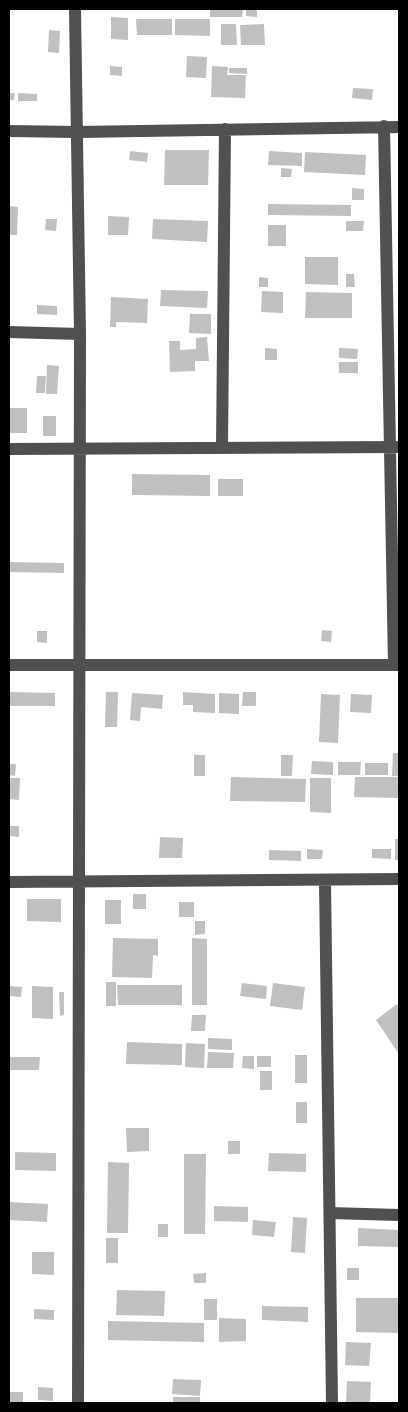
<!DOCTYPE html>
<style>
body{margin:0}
#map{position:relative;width:408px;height:1412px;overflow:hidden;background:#fff;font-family:"Noto Sans",sans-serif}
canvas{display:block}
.frame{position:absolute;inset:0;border:10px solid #000;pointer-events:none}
</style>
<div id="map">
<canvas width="408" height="1412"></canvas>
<div class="frame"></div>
</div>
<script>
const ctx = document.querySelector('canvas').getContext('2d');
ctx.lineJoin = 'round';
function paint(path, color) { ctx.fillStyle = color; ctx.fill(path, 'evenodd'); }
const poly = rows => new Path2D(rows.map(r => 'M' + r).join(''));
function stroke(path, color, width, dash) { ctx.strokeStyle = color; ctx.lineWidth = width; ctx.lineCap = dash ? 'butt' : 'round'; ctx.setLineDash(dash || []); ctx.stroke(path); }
const building = poly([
 [210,9,243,9,242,17,210,17],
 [246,9,257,9,257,17,246,16],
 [111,17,128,18,128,40,111,39],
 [136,19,172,19,172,35,137,35],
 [175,19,210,19,210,36,175,35],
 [221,24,236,24,237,45,221,45],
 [264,24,265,45,241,45,240,25],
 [49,30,60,31,59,53,48,52],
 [187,56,207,57,206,78,186,77],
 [110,66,122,67,122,76,110,75],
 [212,66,228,67,227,75,246,75,245,98,211,97],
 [229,68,247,68,247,74,229,73],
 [353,88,373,89,372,100,352,98],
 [9,93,15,93,14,100,9,100],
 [18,93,37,94,37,101,18,101],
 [165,150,209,150,208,185,164,185],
 [130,151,148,153,147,162,129,160],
 [269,151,302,153,302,166,268,165],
 [305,152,366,155,365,175,304,172],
 [281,168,292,169,291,177,281,177],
 [352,188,364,189,364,200,352,200],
 [268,204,351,205,351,216,268,215],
 [9,206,18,207,17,235,9,235],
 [108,216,129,217,128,235,108,235],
 [46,219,57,219,56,231,45,230],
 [153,219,208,221,207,242,152,239],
 [346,221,364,221,363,231,346,231],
 [268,225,286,225,286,246,268,246],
 [305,257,338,257,338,285,305,284],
 [346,274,354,274,355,287,346,287],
 [259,277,268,278,268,287,259,287],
 [161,290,208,291,207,308,160,306],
 [262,291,283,292,283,313,261,312],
 [306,292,352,293,352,318,305,318],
 [111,297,148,299,147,323,116,322,116,327,110,327],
 [37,305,57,306,57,315,37,314],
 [190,314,211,314,211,334,189,333],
 [207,337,209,361,195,361,195,371,170,372,169,341,180,341,180,350,196,349,196,338],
 [265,348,277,349,277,360,265,360],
 [339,348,358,349,357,359,339,358],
 [339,362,358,362,358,373,339,373],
 [47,365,59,366,57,394,46,394],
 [37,376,46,376,45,393,36,393],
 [9,408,27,408,27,433,9,433],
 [43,416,56,416,56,436,43,436],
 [132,474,210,475,210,496,132,495],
 [218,479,243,479,243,496,218,496],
 [9,562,64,563,64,573,9,572],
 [322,630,332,631,331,642,321,641],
 [37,631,47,631,47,643,37,642],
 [9,692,55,693,55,706,9,706],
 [106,692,118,692,117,727,105,727],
 [183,692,215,694,215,713,193,712,193,705,183,705],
 [243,692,256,692,256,706,242,706],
 [132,693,163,695,162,709,141,707,140,721,130,720],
 [219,693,239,694,239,714,219,713],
 [321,694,340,695,338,743,319,742],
 [351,694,372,695,371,713,350,712],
 [393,753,399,753,399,776,392,776],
 [194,755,205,755,205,776,194,776],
 [281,755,293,755,292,776,281,776],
 [312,761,333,762,333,775,311,774],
 [338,762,361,762,360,775,338,775],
 [365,763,388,763,388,775,365,775],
 [9,764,16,764,15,776,9,775],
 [231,777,306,779,305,802,230,801],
 [355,777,399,777,399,798,354,797],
 [9,778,20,778,19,800,9,799],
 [310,778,331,778,331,813,310,812],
 [10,826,19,826,19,837,10,836],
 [160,837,183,838,182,858,159,858],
 [395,839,399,839,399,860,395,860],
 [307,849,323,850,322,859,307,859],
 [372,849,391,849,391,859,372,858],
 [269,850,301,851,301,861,269,860],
 [133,894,146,894,146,909,133,909],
 [27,899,61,899,61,922,27,921],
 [105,900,121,900,121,924,105,924],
 [179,902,194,902,194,917,179,917],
 [195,921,205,921,205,934,195,935],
 [113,938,158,939,158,956,153,955,152,978,112,977],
 [192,938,207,939,207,1005,192,1005],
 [106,982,116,982,116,1006,106,1006],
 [242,983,267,986,266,999,240,996],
 [273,983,305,987,302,1010,270,1006],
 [117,985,182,985,182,1005,118,1005],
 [9,986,22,987,21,997,9,996],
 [32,986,53,987,53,1019,32,1018],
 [59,992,64,992,64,1015,60,1016],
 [397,1004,399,1007,399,1054,376,1020],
 [192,1015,206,1015,205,1031,191,1031],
 [208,1038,232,1039,232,1050,208,1049],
 [127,1042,182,1044,182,1065,126,1064],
 [186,1043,205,1044,204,1068,185,1067],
 [208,1052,234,1053,233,1068,207,1068],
 [295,1055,307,1055,307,1083,295,1083],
 [243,1056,254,1056,254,1069,242,1068],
 [257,1056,271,1056,271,1067,257,1067],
 [9,1057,40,1057,39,1070,9,1070],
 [260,1071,272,1071,272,1090,260,1090],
 [296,1102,307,1102,307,1123,296,1123],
 [126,1128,149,1128,149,1151,127,1152],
 [228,1141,240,1141,240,1154,228,1154],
 [15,1152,56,1153,56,1171,15,1170],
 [269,1153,306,1154,306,1172,268,1171],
 [184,1154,206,1154,205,1234,184,1234],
 [108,1162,129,1163,128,1233,107,1233],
 [9,1202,48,1204,47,1222,9,1220],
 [214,1206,248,1207,248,1222,214,1221],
 [293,1217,307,1218,305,1253,291,1252],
 [253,1220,276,1222,274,1237,252,1235],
 [158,1224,168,1224,168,1237,158,1237],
 [358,1228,399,1230,399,1247,358,1246],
 [106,1238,118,1238,118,1263,106,1263],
 [32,1252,54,1252,54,1275,32,1274],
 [347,1268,359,1268,359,1280,347,1280],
 [206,1273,206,1283,194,1283,193,1274],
 [117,1290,165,1291,164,1316,116,1315],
 [356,1298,399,1298,399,1333,356,1332],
 [204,1299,217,1299,217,1320,204,1320],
 [262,1306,308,1307,308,1322,262,1320],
 [34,1309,54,1310,54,1320,34,1319],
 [219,1318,246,1319,246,1341,219,1342],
 [108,1321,204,1323,204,1342,108,1340],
 [346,1342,371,1343,369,1366,345,1365],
 [173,1379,201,1380,200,1396,172,1394],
 [347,1381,371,1382,370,1403,346,1402],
 [38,1387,53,1388,53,1401,38,1400],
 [9,1392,23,1392,23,1403,9,1402],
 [173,1397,200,1397,200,1403,173,1403]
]);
const minor = poly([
 [75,9,80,334,78,1403],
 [384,126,394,665],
 [9,131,77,132,399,127],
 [9,332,80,334],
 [222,448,225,129],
 [9,449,399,447],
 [9,665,399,665],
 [325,881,332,1403],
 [9,882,399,879],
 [330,1213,399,1215]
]);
paint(building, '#c0c0c0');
stroke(minor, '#505050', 12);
</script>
